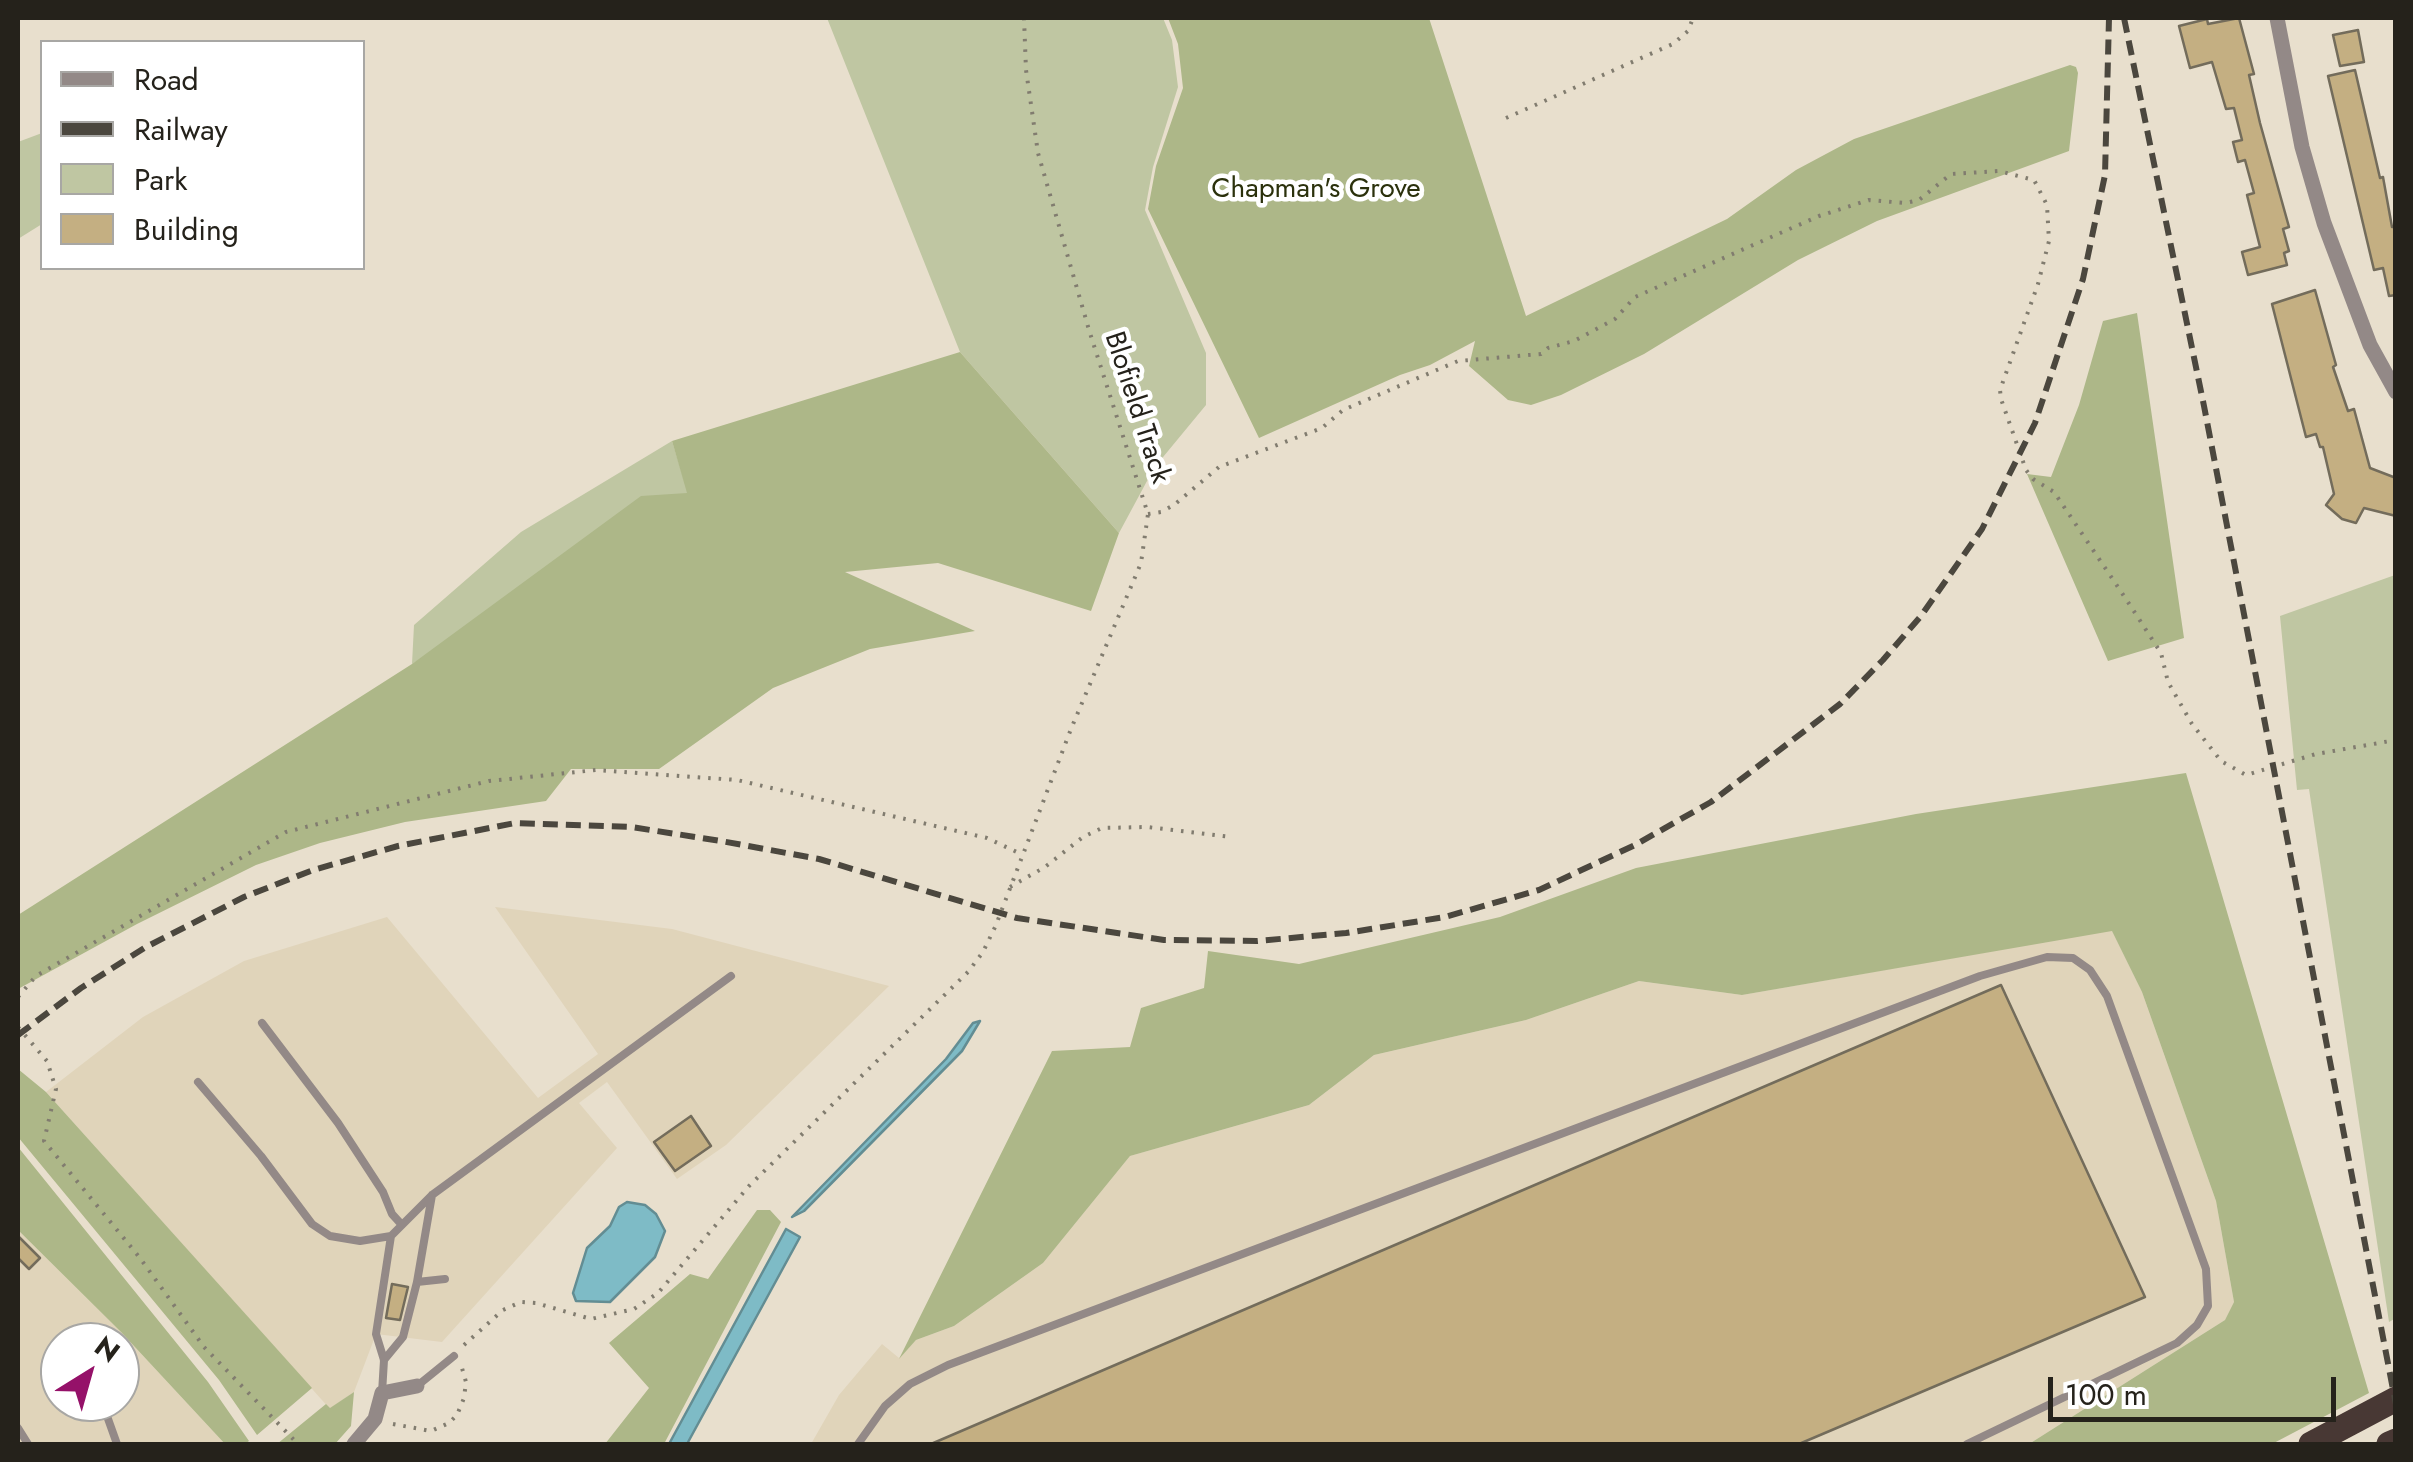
<!DOCTYPE html>
<style>
body{margin:0}
#map{position:relative;width:2413px;height:1462px;overflow:hidden;background:#e8dfcd;font-family:Jost,sans-serif}
canvas{display:block}
.frame{position:absolute;inset:0;border:20px solid #25221b;pointer-events:none}
.legend{position:absolute;left:40px;top:40px;width:325px;height:230px;box-sizing:border-box;background:#fff;border:2px solid #a8a7a4;margin:0;padding:12px 18px;list-style:none;font-size:30px;color:#25221b}
.legend li{display:flex;align-items:center;gap:20px;height:50px}
.legend b{width:50px;border:2px solid #a8a7a4}
.north{position:absolute;left:40px;top:1322px;width:100px;height:100px;box-sizing:border-box;background:#fff;border:2px solid #a8a7a4;border-radius:50%;rotate:37deg;font-size:28px;font-weight:700;line-height:40px;text-align:center;color:#25221b}
.north::after{content:'';display:block;margin:auto;width:35px;height:45px;background:#951169;clip-path:polygon(50% 0,100% 100%,50% 72%,0 100%)}
.scale{position:absolute;left:2048px;top:1377px;width:288px;height:45px;box-sizing:border-box;border:5px solid #25221b;border-top:0;padding-left:12px;font-size:30px;line-height:35px;white-space:nowrap;color:#25221b;-webkit-text-stroke:8px #fff;paint-order:stroke}
</style>
<div id="map">
<canvas width="2413" height="1462"></canvas>
<div class="frame"></div>
<ul class="legend">
<li><b style="height:12px;background:#938987"></b>Road</li>
<li><b style="height:12px;background:#4b473e"></b>Railway</li>
<li><b style="height:28px;background:#bfc6a2"></b>Park</li>
<li><b style="height:28px;background:#c4af82"></b>Building</li>
</ul>
<div class="north">N</div>
<div class="scale">100 m</div>
</div>
<script>
const ctx = document.querySelector('canvas').getContext('2d');
ctx.lineJoin = 'round';
function paint(path, color) { ctx.fillStyle = color; ctx.fill(path, 'evenodd'); }
const poly = rows => new Path2D(rows.map(r => 'M' + r).join(''));
function stroke(path, color, width, dash) { ctx.strokeStyle = color; ctx.lineWidth = width; ctx.lineCap = dash ? 'butt' : 'round'; ctx.setLineDash(dash || []); ctx.stroke(path); }
function drawText(font, color, halo, rows, align = 'center') {
  ctx.font = font + ' Jost,sans-serif'; ctx.lineWidth = 9; ctx.setLineDash([]); ctx.textBaseline = 'middle'; ctx.strokeStyle = halo; ctx.fillStyle = color; for (const [text, x, y, turn = 0] of rows) {
    ctx.save(); ctx.translate(x, y); ctx.rotate((+turn || 0) * Math.PI / 180); ctx.textAlign = isNaN(turn) ? turn : align; if (halo) ctx.strokeText(text, 0, 0); ctx.fillText(text, 0, 0); ctx.restore();
  }
}
const built = poly([
 [495,907,672,929,889,986,726,1145,677,1179,607,1082,579,1103,617,1148,442,1342,376,1334,354,1392,330,1409,46,1092,143,1017,244,961,387,917,538,1098,598,1054],
 [2112,930,2142,992,2216,1201,2234,1302,2225,1320,2029,1444,811,1444,839,1395,882,1344,899,1358,916,1340,954,1326,1043,1263,1130,1156,1309,1105,1374,1055,1526,1020,1639,981,1742,995],
 [18,1230,121,1332,225,1444,18,1444],
 [60,1342,120,1342,120,1402,60,1402]
]);
const green = poly([
 [827,18,1163,18,1172,40,1178,87,1153,167,1145,210,1206,353,1206,405,1154,468,1119,533,960,352],
 [42,133,42,224,18,239,18,142],
 [672,441,688,493,412,664,414,625,521,532],
 [2395,575,2396,1318,2389,1322,2309,789,2297,790,2280,616]
]);
const forest = poly([
 [1168,18,1429,18,1526,316,1727,219,1796,170,1854,139,2070,65,2076,67,2078,73,2069,151,1877,221,1798,260,1644,354,1561,395,1531,405,1508,400,1469,366,1475,341,1430,365,1400,375,1259,438,1148,209,1156,166,1183,88,1178,44],
 [2137,313,2184,638,2108,661,2027,474,2051,477,2079,405,2103,321],
 [960,352,1119,533,1091,611,938,563,845,572,975,631,870,649,773,688,659,769,571,769,546,801,405,822,320,843,256,865,137,924,18,989,18,915,412,664,641,496,687,493,672,441],
 [2186,773,2369,1393,2272,1444,2029,1444,2225,1320,2234,1302,2216,1201,2142,992,2112,931,1742,995,1639,981,1526,1020,1374,1055,1309,1105,1130,1156,1043,1263,954,1326,916,1340,899,1359,1052,1051,1130,1047,1141,1008,1204,988,1208,951,1299,964,1500,917,1636,868,1916,814],
 [18,1069,46,1092,312,1388,257,1435,219,1380,18,1137],
 [18,1147,208,1382,249,1441,245,1444,225,1444,121,1332,18,1230],
 [757,1210,770,1210,781,1222,664,1444,605,1444,649,1388,609,1343,690,1274,708,1279],
 [354,1392,351,1426,335,1444,277,1444,326,1404,330,1408]
]);
const water = poly([
 [980,1021,962,1051,804,1211,792,1217,946,1059,973,1023,980,1021],
 [627,1202,645,1205,656,1214,665,1231,655,1257,610,1302,576,1301,573,1293,587,1248,610,1226,619,1207,627,1202],
 [786,1229,800,1237,687,1444,669,1444,786,1229]
]);
const building = poly([
 [2239,18,2254,74,2249,75,2260,123,2289,227,2283,229,2289,251,2284,253,2287,265,2248,275,2242,252,2260,247,2247,195,2254,193,2245,160,2238,162,2233,142,2242,140,2234,108,2226,109,2212,62,2190,68,2179,26,2207,19,2208,24,2239,18],
 [2358,30,2364,62,2340,66,2333,35,2358,30],
 [2355,70,2380,178,2383,177,2392,227,2396,227,2396,295,2389,296,2383,268,2374,270,2328,76,2355,70],
 [2315,290,2336,365,2333,367,2348,411,2354,409,2370,468,2396,478,2396,516,2364,508,2356,523,2342,519,2326,505,2334,494,2323,447,2320,447,2316,434,2306,437,2272,304,2315,290],
 [2001,985,2145,1297,1799,1444,931,1444,2001,985],
 [691,1116,711,1146,675,1171,654,1142,691,1116],
 [18,1236,40,1258,29,1269,18,1258,18,1236],
 [392,1284,408,1287,400,1320,386,1318,392,1284]
]);
const path = poly([
 [1506,118,1673,44,1688,31,1693,18],
 [1148,514,1161,512,1174,505,1219,467,1322,428,1343,410,1458,361,1541,354,1548,348,1574,341,1615,319,1635,297,1819,216,1869,200,1905,203,1919,200,1951,174,1999,171,2034,180,2047,205,2049,241,2038,284,2000,390,2001,399,2026,470,2033,479,2054,492,2126,599,2161,653,2168,682,2192,724,2221,761,2246,775,2316,754,2396,740],
 [1010,887,1045,867,1083,837,1102,828,1147,827,1232,837],
 [18,997,36,976,286,832,489,781,596,770,737,780,987,838,1021,854],
 [18,1027,47,1061,56,1089,44,1141,140,1258,204,1347,298,1444],
 [464,1345,503,1310,521,1302,536,1303,591,1319,634,1309,658,1293,749,1186,968,972,983,952,996,925,1071,729,1141,563,1148,514,1089,330,1038,153,1026,70,1024,18],
 [393,1424,431,1431,449,1423,457,1415,464,1398,466,1382,462,1368]
]);
const service = poly([
 [262,1023,338,1123,383,1192,392,1214,402,1225],
 [198,1082,261,1156,312,1224,330,1236,360,1241,391,1236,432,1195,731,976],
 [417,1282,445,1279],
 [384,1360,403,1337,417,1282,432,1195],
 [417,1386,454,1356],
 [382,1393,384,1360,376,1334,391,1236],
 [102,1402,117,1444],
 [18,1428,28,1444],
 [858,1444,885,1406,910,1384,948,1365,1980,976,2047,957,2073,958,2090,970,2107,996,2206,1269,2208,1306,2197,1325,2177,1343,1967,1444]
]);
const minor = poly([
 [2277,18,2302,147,2324,223,2370,345,2396,392],
 [354,1444,375,1419,382,1393,417,1386]
]);
const trunk = poly([
 [2311,1444,2396,1399],
 [2389,1444,2396,1441]
]);
const rail = poly([
 [2124,18,2204,406,2396,1405],
 [18,1035,81,988,146,947,244,897,313,870,398,846,515,823,631,827,721,841,819,859,1017,918,1164,940,1257,941,1346,933,1445,917,1539,890,1635,845,1711,802,1840,704,1883,660,1921,616,1982,529,2035,423,2083,279,2105,175,2109,18]
]);
const parkNames = [
 ["Chapman's Grove",1316,190]
];
const streetNames = [
 ["Blofield Track",1136,408,72]
];
paint(built, '#e0d4ba');
paint(green, '#bfc6a2');
paint(forest, '#adb788');
paint(water, '#7ebbc6');
stroke(water, '#638d93', 2.5);
paint(building, '#c4af82');
stroke(building, '#736c5b', 2.5);
stroke(path, '#817c6f', 4, [2.5, 8]);
stroke(service, '#938987', 8);
stroke(minor, '#938987', 15);
stroke(trunk, '#483834', 25);
stroke(rail, '#4b473e', 6, [15, 8]);
drawText('28px', '#2b310c', '#fff', parkNames);
drawText('28px', '#25221b', '#fff', streetNames);
</script>
